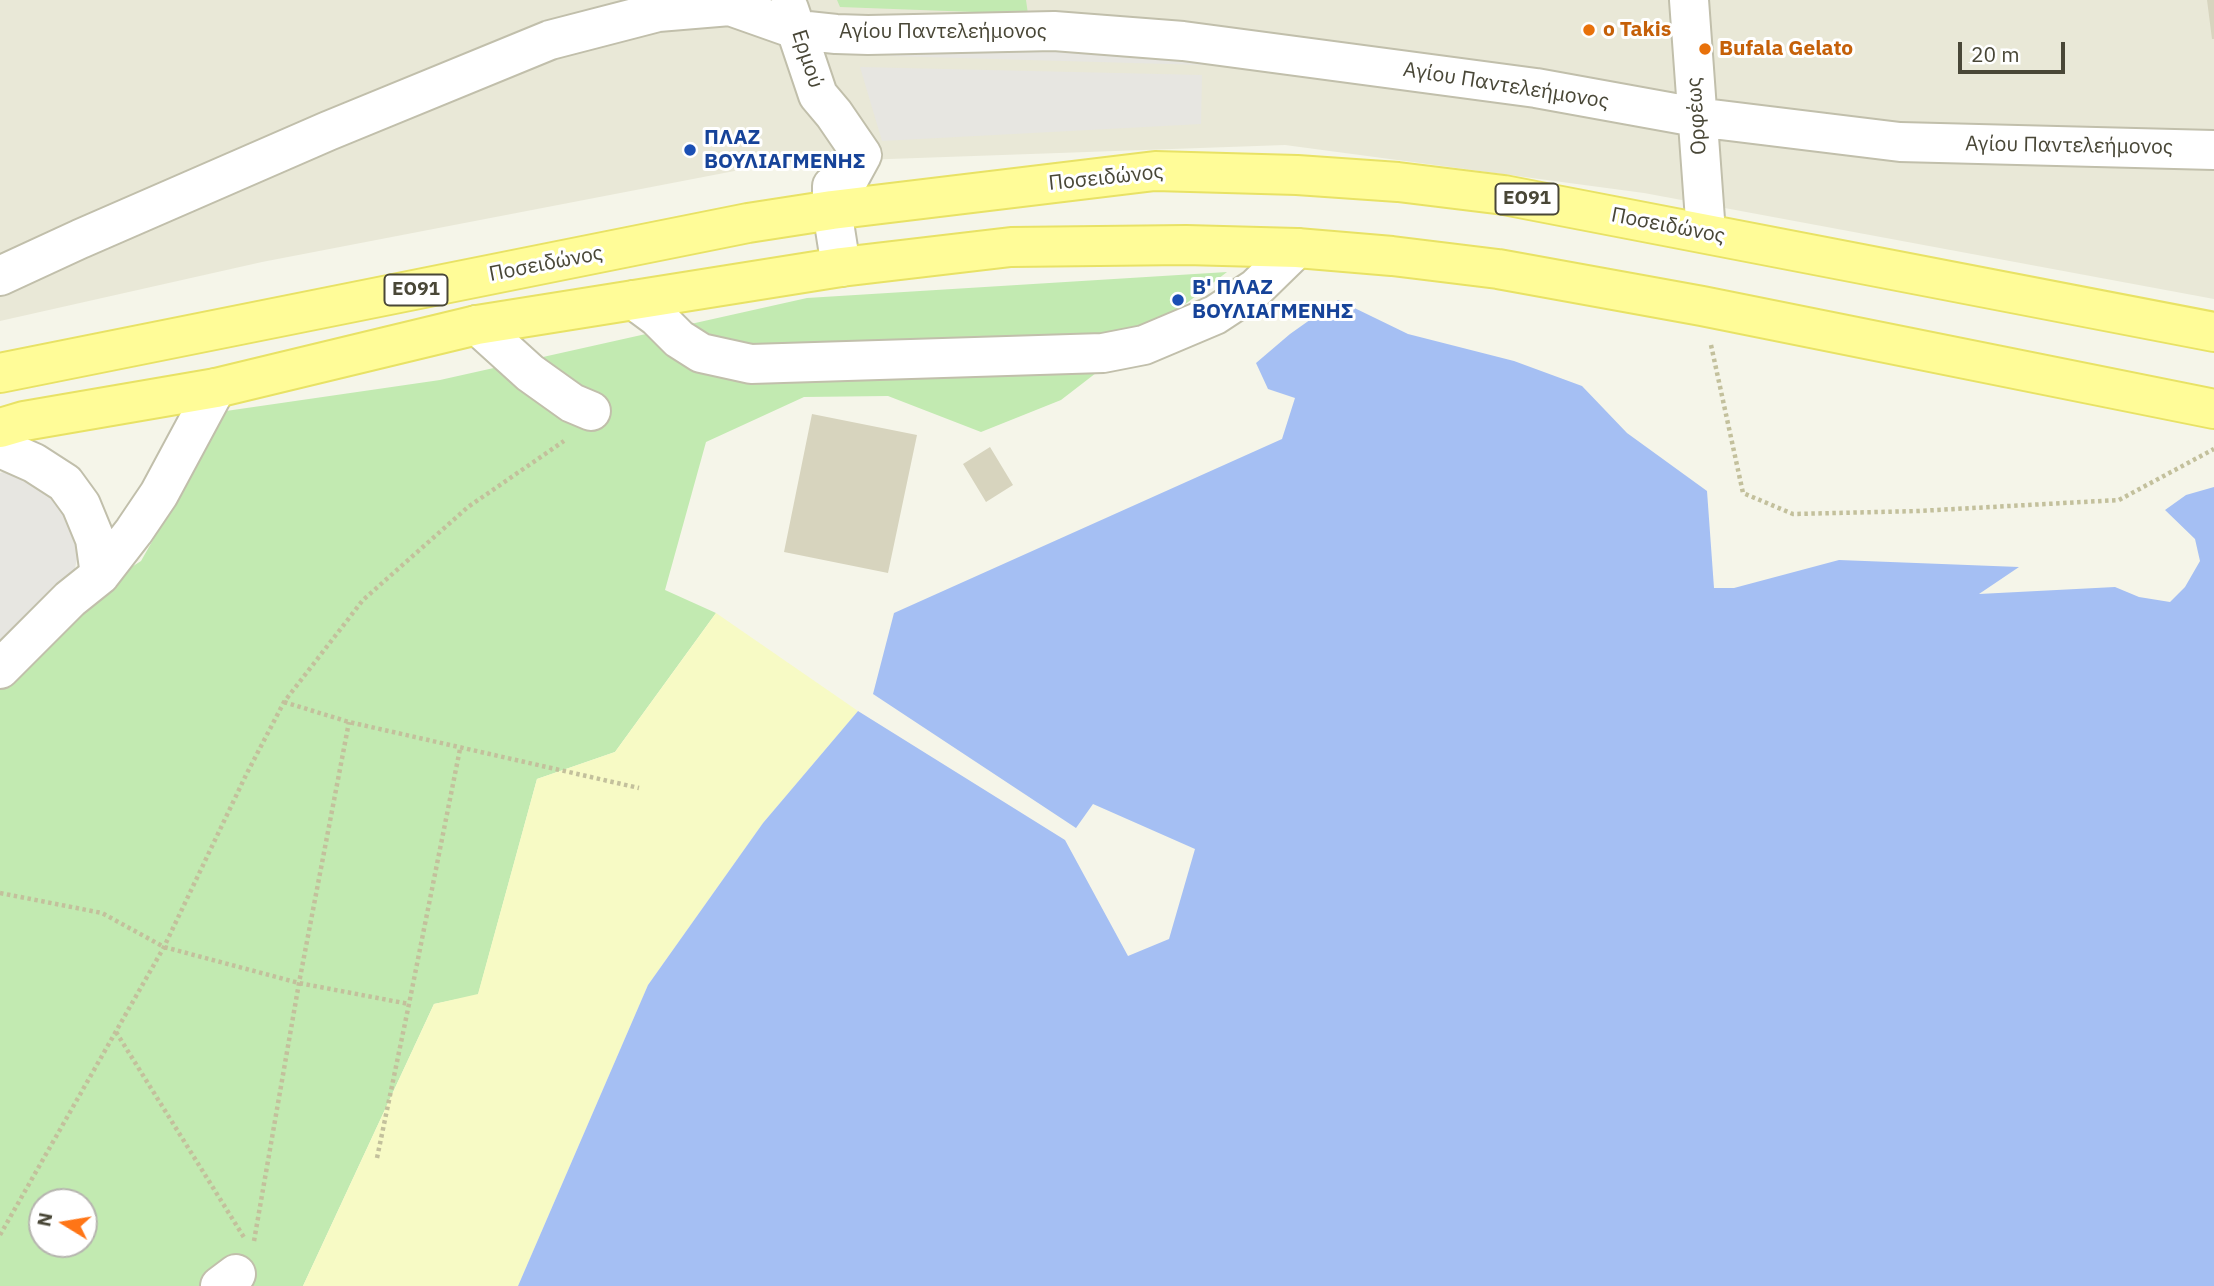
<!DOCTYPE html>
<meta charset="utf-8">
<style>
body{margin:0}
#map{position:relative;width:2214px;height:1286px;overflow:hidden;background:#f5f5e9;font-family:"IBM Plex Sans",sans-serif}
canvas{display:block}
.north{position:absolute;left:28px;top:1188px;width:70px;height:70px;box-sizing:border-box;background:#fff;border:2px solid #b6b5af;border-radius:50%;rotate:281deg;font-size:19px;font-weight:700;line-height:28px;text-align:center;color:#494737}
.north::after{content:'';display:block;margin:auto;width:24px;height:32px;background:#ff7516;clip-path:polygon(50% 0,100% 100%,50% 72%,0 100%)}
.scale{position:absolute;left:1958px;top:42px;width:107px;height:32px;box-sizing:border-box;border:4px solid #494737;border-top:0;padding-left:9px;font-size:21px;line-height:24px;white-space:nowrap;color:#494737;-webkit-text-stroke:5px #fff;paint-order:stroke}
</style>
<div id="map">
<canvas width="2214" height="1286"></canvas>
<div class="north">N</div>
<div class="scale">20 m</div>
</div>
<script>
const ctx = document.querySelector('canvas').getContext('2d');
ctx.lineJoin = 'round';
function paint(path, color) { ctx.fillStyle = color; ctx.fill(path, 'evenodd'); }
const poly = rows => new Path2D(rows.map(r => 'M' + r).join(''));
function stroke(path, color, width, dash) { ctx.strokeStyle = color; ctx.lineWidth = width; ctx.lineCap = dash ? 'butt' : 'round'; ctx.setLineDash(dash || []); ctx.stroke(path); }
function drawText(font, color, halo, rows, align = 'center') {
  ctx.font = font + ' "IBM Plex Sans",sans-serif'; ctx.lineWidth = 6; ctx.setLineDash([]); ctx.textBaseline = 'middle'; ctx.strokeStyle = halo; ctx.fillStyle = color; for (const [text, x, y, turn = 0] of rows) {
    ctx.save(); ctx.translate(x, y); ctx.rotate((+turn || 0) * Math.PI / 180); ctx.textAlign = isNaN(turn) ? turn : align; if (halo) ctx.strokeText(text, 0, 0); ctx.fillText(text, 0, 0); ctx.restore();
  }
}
const residential = poly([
 [0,0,2214,0,2214,299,1644,193,1285,145,776,163,262,262,0,321]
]);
const green = poly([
 [837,0,1026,0,1028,14,840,7],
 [1227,272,1061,400,981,432,888,396,804,397,706,442,665,590,716,613,615,752,537,779,478,995,434,1004,303,1286,0,1286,0,688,69,607,141,561,226,411,440,380,807,298],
 [42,1202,84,1202,84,1244,42,1244]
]);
const sand = poly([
 [716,613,858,711,763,823,648,985,518,1286,303,1286,434,1004,478,994,537,779,615,752]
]);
const parking = poly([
 [868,35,1204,44,1203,65,890,56],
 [860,67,1202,75,1201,124,882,141],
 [6,471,53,490,82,538,71,585,0,654,0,473]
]);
const water = poly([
 [1338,300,1408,334,1514,361,1582,386,1627,433,1707,491,1714,588,1734,588,1839,560,2019,567,1979,594,2115,587,2139,597,2170,602,2185,587,2200,561,2195,539,2165,510,2186,495,2214,487,2214,1286,518,1286,648,985,763,823,858,711,1065,840,1128,956,1169,939,1195,849,1093,804,1076,828,873,694,894,613,1282,439,1295,398,1268,389,1256,363,1290,334]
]);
const building = poly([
 [2207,0,2214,0,2214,39,2212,39],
 [812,414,917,435,888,573,784,552],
 [990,447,1013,485,986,502,963,464]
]);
const path = poly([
 [1711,345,1743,493,1793,514,1918,511,2119,500,2214,449],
 [284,702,349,722,639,788],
 [0,893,102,913,164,947,299,983,409,1004],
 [116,1032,245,1239],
 [377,1158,409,1004,460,749],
 [0,1235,164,947,246,775,284,702,363,600,468,507,564,441],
 [254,1241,299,983,349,722]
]);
const minor = poly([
 [1689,0,1706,233],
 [789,9,818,95,834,114,862,155,832,210],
 [832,186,832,210,841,267],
 [0,276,80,239,328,131,550,40,658,12,730,6,798,30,836,34,868,35,1054,31,1183,41,1536,88,1696,117,1900,142,2214,150],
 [634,300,657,317,679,339,701,353,751,364,1103,353,1144,345,1215,315,1256,288,1297,248],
 [477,325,530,373,572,403,591,411],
 [0,448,34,463,65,483,81,505,95,539,100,575],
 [0,669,70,599,100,575,134,531,159,494,216,388],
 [220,1286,236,1274]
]);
const major = poly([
 [0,373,748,223,832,210,1155,171,1297,175,1398,182,1504,195,2214,332],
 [0,428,24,421,216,388,477,325,841,267,1011,247,1186,245,1297,248,1392,256,1498,269,1702,306,2214,409]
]);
const markers = [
 [1589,30,7,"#e8710a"],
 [1705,49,7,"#e8710a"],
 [690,150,7,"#1a4fb4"],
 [1178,300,7,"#1a4fb4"]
];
const shields = [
 [1527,199,63],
 [416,290,63]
];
const shieldNames = [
 ["ΕΟ91",1527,199],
 ["ΕΟ91",416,290]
];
const foodNames = [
 ["o Takis",1603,30],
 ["Bufala Gelato",1719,49]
];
const streetNames = [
 ["Αγίου Παντελεήμονος",943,32],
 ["Ερμού",807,59,72],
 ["Αγίου Παντελεήμονος",1506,86,9],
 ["Ορφέως",1697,116,-94],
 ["Αγίου Παντελεήμονος",2069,146,1],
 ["Ποσειδώνος",1106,178,-6],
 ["Ποσειδώνος",1668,226,11],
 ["Ποσειδώνος",546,264,-11]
];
const transitNames = [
 ["ΠΛΑΖ",704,138],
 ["ΒΟΥΛΙΑΓΜΕΝΗΣ",704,162],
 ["Β' ΠΛΑΖ",1192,288],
 ["ΒΟΥΛΙΑΓΜΕΝΗΣ",1192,312]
];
paint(residential, '#e9e8d7');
paint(green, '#c2eab1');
paint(sand, '#f7fac5');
paint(parking, '#e7e6e1');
paint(water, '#a5bff3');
paint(building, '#d7d4be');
stroke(minor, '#c1bfab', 42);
stroke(major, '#e8e265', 42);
stroke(path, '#c3c09c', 4.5, [3.5, 3.5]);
stroke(minor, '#fff', 38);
stroke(major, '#fffc98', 38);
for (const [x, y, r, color] of markers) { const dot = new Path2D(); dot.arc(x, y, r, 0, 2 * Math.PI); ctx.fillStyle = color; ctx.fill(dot); stroke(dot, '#fff', 2.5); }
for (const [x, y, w] of shields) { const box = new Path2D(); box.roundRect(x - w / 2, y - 15.5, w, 31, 5); ctx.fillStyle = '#fff'; ctx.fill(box); stroke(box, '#494737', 2); }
drawText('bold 19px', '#494737', null, shieldNames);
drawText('bold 21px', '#c56008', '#fff', foodNames, 'left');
drawText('21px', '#494737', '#fff', streetNames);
drawText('bold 21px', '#164399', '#fff', transitNames, 'left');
</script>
